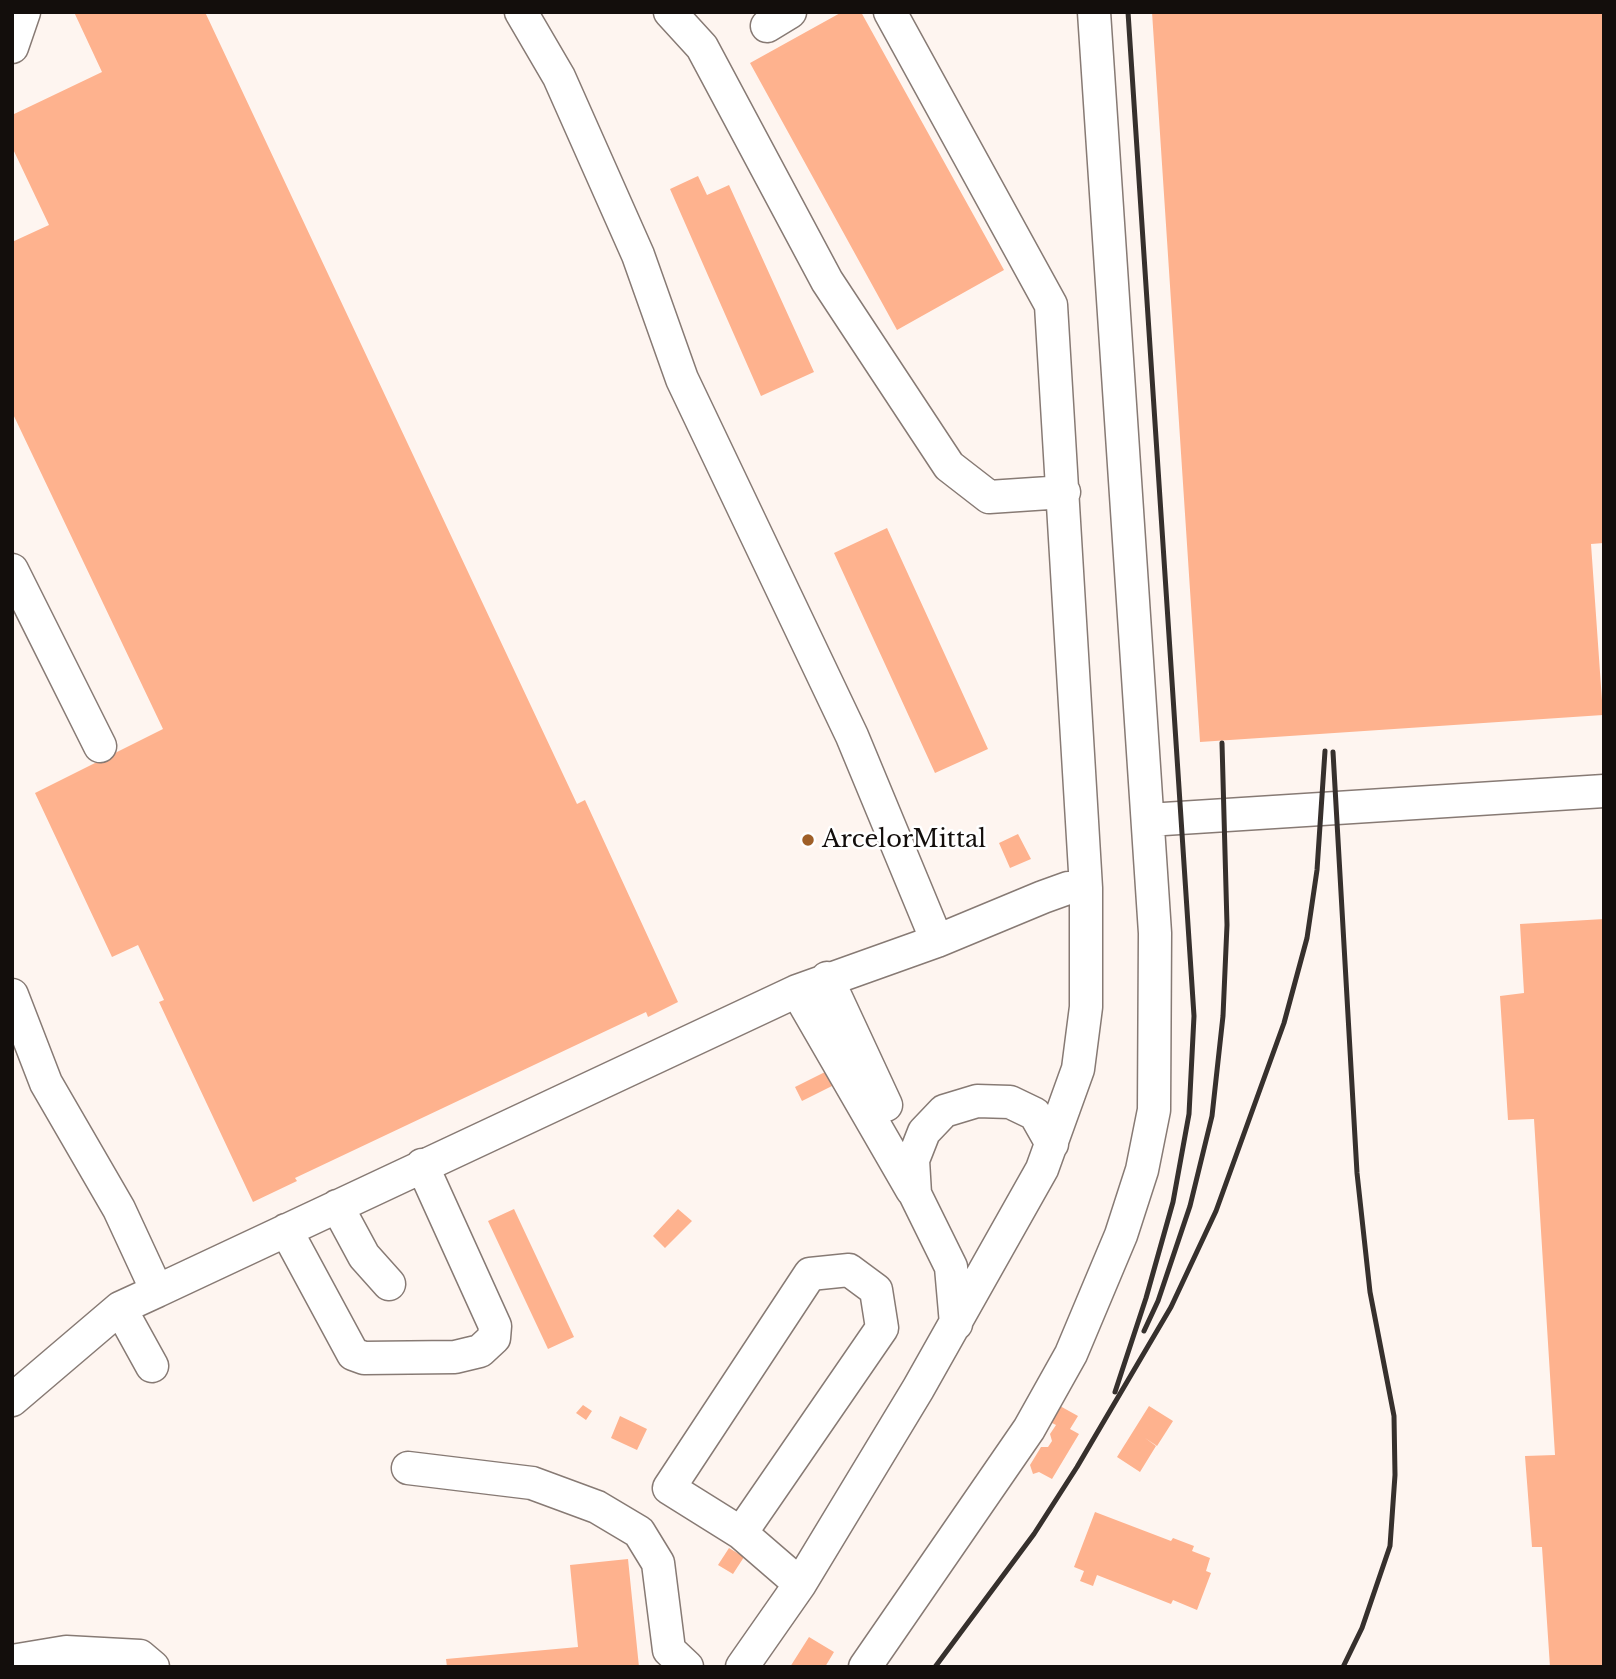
<!DOCTYPE html>
<style>
body{margin:0}
#map{position:relative;width:1616px;height:1679px;overflow:hidden;background:#fef5f0;font-family:"Libre Baskerville",serif}
canvas{display:block}
.frame{position:absolute;inset:0;border:14px solid #130e0c;pointer-events:none}
</style>
<div id="map">
<canvas width="1616" height="1679"></canvas>
<div class="frame"></div>
</div>
<script>
const ctx = document.querySelector('canvas').getContext('2d');
ctx.lineJoin = 'round';
function paint(path, color) { ctx.fillStyle = color; ctx.fill(path, 'evenodd'); }
const poly = rows => new Path2D(rows.map(r => 'M' + r).join(''));
function stroke(path, color, width, dash) { ctx.strokeStyle = color; ctx.lineWidth = width; ctx.lineCap = dash ? 'butt' : 'round'; ctx.setLineDash(dash || []); ctx.stroke(path); }
function drawText(font, color, halo, rows, align = 'center') {
  ctx.font = font + ' "Libre Baskerville",serif'; ctx.lineWidth = 5; ctx.setLineDash([]); ctx.textBaseline = 'middle'; ctx.strokeStyle = halo; ctx.fillStyle = color; for (const [text, x, y, turn = 0] of rows) {
    ctx.save(); ctx.translate(x, y); ctx.rotate((+turn || 0) * Math.PI / 180); ctx.textAlign = isNaN(turn) ? turn : align; if (halo) ctx.strokeText(text, 0, 0); ctx.fillText(text, 0, 0); ctx.restore();
  }
}
const building = poly([
 [74,12,205,12,577,804,585,800,678,1002,648,1017,646,1012,295,1178,297,1181,253,1202,159,1002,164,1000,138,945,112,957,35,793,163,729,12,412,12,242,49,225,12,147,12,115,102,72],
 [842,12,861,12,1004,270,897,330,750,63],
 [1152,12,1604,12,1604,543,1591,544,1603,715,1200,742],
 [698,176,707,195,729,185,814,372,761,396,670,189],
 [887,528,988,749,935,773,834,553],
 [1018,834,1031,859,1010,868,999,843],
 [1604,919,1604,1667,1550,1667,1542,1547,1532,1547,1525,1456,1555,1455,1534,1119,1508,1120,1500,996,1524,993,1520,924],
 [829,1070,836,1084,802,1101,795,1087],
 [514,1209,574,1337,548,1349,488,1221],
 [678,1209,692,1221,665,1248,653,1236],
 [583,1405,592,1411,586,1420,576,1413],
 [1060,1406,1078,1416,1070,1429,1079,1434,1052,1479,1039,1472,1033,1474,1030,1465,1041,1447,1048,1447,1052,1441,1050,1434,1056,1425,1050,1422],
 [1149,1406,1173,1421,1157,1446,1145,1438,1156,1446,1140,1472,1117,1457],
 [620,1416,647,1429,637,1450,611,1438],
 [1095,1512,1171,1541,1173,1538,1194,1546,1192,1551,1210,1558,1206,1571,1211,1573,1197,1610,1173,1600,1171,1604,1097,1575,1093,1586,1080,1581,1084,1571,1074,1567],
 [729,1548,744,1557,733,1574,718,1565],
 [628,1559,639,1667,447,1667,446,1659,578,1647,570,1565],
 [809,1637,834,1652,825,1667,790,1667]
]);
const minor = poly([
 [521,12,559,77,638,255,682,379,852,736,937,941],
 [670,12,702,47,827,281,949,466,989,497,1064,492],
 [767,26,790,12],
 [12,47,24,12],
 [12,570,100,746],
 [1148,820,1604,791],
 [827,978,886,1105],
 [797,991,912,1190],
 [12,995,46,1083,119,1209,157,1291,797,991,937,941,1043,897,1068,888,1086,888],
 [337,1206,364,1256,389,1284],
 [286,1230,353,1354,364,1358,455,1357,480,1351,494,1338,495,1326,422,1165],
 [120,1308,152,1366],
 [956,1324,951,1267,915,1194,913,1160,924,1132,944,1111,977,1101,1010,1102,1035,1114,1052,1144],
 [12,1400,120,1308,157,1291],
 [408,1468,532,1483,597,1507,639,1532,658,1563,669,1650,687,1667],
 [741,1533,882,1328,876,1290,849,1270,810,1274,669,1488,741,1533,800,1584],
 [12,1661,66,1652,140,1656,153,1667],
 [742,1667,800,1584,918,1389,1042,1169,1078,1069,1086,1007,1086,888,1051,305,890,12],
 [865,1667,1029,1429,1071,1354,1121,1235,1142,1170,1154,1110,1155,933,1094,12]
]);
const rail = poly([
 [1333,752,1357,1173,1370,1292,1394,1416,1395,1475,1390,1546,1362,1628,1343,1667],
 [1144,1331,1158,1301,1190,1206,1212,1116,1223,1016,1227,925,1222,743],
 [1115,1392,1146,1298,1173,1202,1189,1114,1194,1016,1128,12],
 [935,1667,1034,1534,1077,1467,1171,1307,1216,1211,1284,1023,1307,938,1317,870,1325,751]
]);
const markers = [
 [808,840,7,"#9f5f28"]
];
const poiNames = [
 ["ArcelorMittal",822,840]
];
paint(building, '#feb28e');
stroke(minor, '#877a74', 35);
stroke(minor, '#fff', 32);
stroke(rail, '#36302d', 5);
for (const [x, y, r, color] of markers) { const dot = new Path2D(); dot.arc(x, y, r, 0, 2 * Math.PI); ctx.fillStyle = color; ctx.fill(dot); stroke(dot, '#fff', 2.5); }
drawText('24px', '#130e0c', '#fff', poiNames, 'left');
</script>
